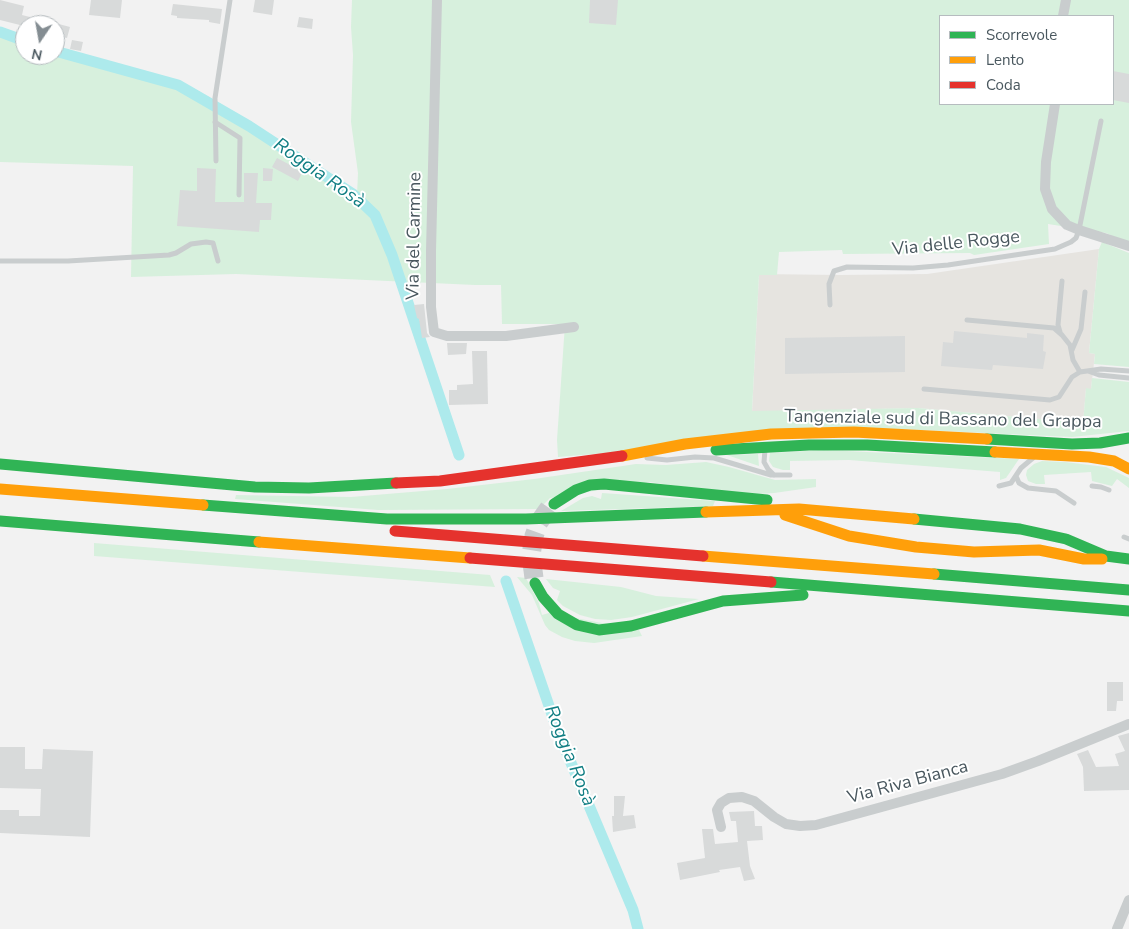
<!DOCTYPE html>
<meta charset="utf-8">
<style>
body{margin:0}
#map{position:relative;width:1129px;height:929px;overflow:hidden;background:#f2f2f2;font-family:"Nunito Sans",sans-serif}
canvas{display:block}
.legend{position:absolute;left:939px;top:15px;width:175px;height:90px;box-sizing:border-box;background:#fff;border:1px solid #b6bcbf;margin:0;padding:6px 9px;list-style:none;font-size:15px;color:#49575e}
.legend li{display:flex;align-items:center;gap:10px;height:25px}
.legend b{width:25px;border:1px solid #b6bcbf}
.north{position:absolute;left:15px;top:15px;width:50px;height:50px;box-sizing:border-box;background:#fff;border:1px solid #b6bcbf;border-radius:50%;rotate:192deg;font-size:14px;font-weight:700;line-height:20px;text-align:center;color:#49575e}
.north::after{content:'';display:block;margin:auto;width:18px;height:22px;background:#848d92;clip-path:polygon(50% 0,100% 100%,50% 72%,0 100%)}
</style>
<div id="map">
<canvas width="1129" height="929"></canvas>
<ul class="legend">
<li><b style="height:6px;background:#30b455"></b>Scorrevole</li>
<li><b style="height:6px;background:#ff9f0a"></b>Lento</li>
<li><b style="height:6px;background:#e5322d"></b>Coda</li>
</ul>
<div class="north">N</div>
</div>
<script>
const ctx = document.querySelector('canvas').getContext('2d');
ctx.lineJoin = 'round';
function paint(path, color) { ctx.fillStyle = color; ctx.fill(path, 'evenodd'); }
const poly = rows => new Path2D(rows.map(r => 'M' + r).join(''));
function stroke(path, color, width, dash) { ctx.strokeStyle = color; ctx.lineWidth = width; ctx.lineCap = dash ? 'butt' : 'round'; ctx.setLineDash(dash || []); ctx.stroke(path); }
function drawText(font, color, halo, rows, align = 'center') {
  ctx.font = font + ' "Nunito Sans",sans-serif'; ctx.lineWidth = 4; ctx.setLineDash([]); ctx.textBaseline = 'middle'; ctx.strokeStyle = halo; ctx.fillStyle = color; for (const [text, x, y, turn = 0] of rows) {
    ctx.save(); ctx.translate(x, y); ctx.rotate((+turn || 0) * Math.PI / 180); ctx.textAlign = isNaN(turn) ? turn : align; if (halo) ctx.strokeText(text, 0, 0); ctx.fillText(text, 0, 0); ctx.restore();
  }
}
const commercial = poly([
 [1099,249,1089,353,1095,354,1091,389,1086,389,1083,423,918,408,752,412,759,274,840,275,927,274]
]);
const green = poly([
 [352,0,1129,0,1129,243,1106,233,1048,224,1049,244,974,255,970,253,843,254,842,250,779,252,777,275,759,275,752,411,918,408,1083,423,1086,388,1091,389,1092,378,1129,382,1129,431,1072,437,898,429,558,457,557,440,565,324,502,324,501,285,475,285,236,274,131,277,133,166,0,162,0,29,25,37,25,55,55,55,55,48,188,85,221,104,357,195,358,173,351,122,353,55,351,27],
 [940,16,1113,16,1113,104,940,104],
 [1102,242,1129,253,1129,367,1094,364,1095,354,1089,353,1099,249],
 [824,450,1019,459,1006,478,1000,480,1000,472,849,460,790,461,790,470,783,470,773,467,769,461,770,453],
 [758,454,759,466,727,455],
 [1042,461,1065,462,1106,467,1129,478,1129,488,1117,479,1112,486,1092,481,1091,472,1044,475,1045,484,1036,484,1028,481,1026,475,1027,470,1034,464],
 [706,462,729,467,775,480,816,479,816,487,774,493,745,495,649,482,550,498,539,509,378,510,235,499,236,495,351,497,447,489,534,479,636,464,666,465],
 [602,493,715,501,713,506,561,511,583,498,592,496,601,499],
 [94,543,490,575,495,587,94,556],
 [517,577,526,578,539,603,542,615,549,613,639,630,642,636,594,643,575,641,562,637,549,630,545,625,532,595],
 [546,579,621,587,656,596,699,599,632,617,611,620,595,619,580,615,563,606,557,600,560,591,553,588]
]);
const canal = poly([
 [0,32,25,41],
 [55,51,178,85,249,126,353,194,375,215,392,255,459,455],
 [506,581,558,732,633,910,638,929]
]);
const building = poly([
 [0,0,24,6,22,15,50,22,50,25,20,25,0,20],
 [91,0,122,0,120,18,89,15],
 [255,0,274,0,272,15,253,12],
 [590,0,618,0,616,25,589,23],
 [173,4,222,9,220,24,209,22,209,20,177,18,177,16,171,15],
 [299,17,313,19,312,29,297,27],
 [55,23,70,27,67,38,55,35],
 [72,40,83,42,81,51,70,49],
 [1113,71,1129,74,1129,103,1113,100],
 [277,158,294,167,294,168,302,173,298,181,272,167],
 [197,168,216,169,215,202,244,202,244,173,258,173,256,203,272,203,271,220,260,220,259,232,177,226,180,190,197,191],
 [263,168,273,169,272,181,263,181],
 [424,304,427,333,430,337,422,338,419,319,417,318,414,305],
 [954,331,1027,338,1027,333,1044,335,1043,351,1046,352,1043,369,993,365,992,370,941,366,943,342,953,343],
 [905,336,905,372,785,374,785,338],
 [447,343,467,343,466,354,448,355],
 [472,351,487,351,488,404,449,405,449,390,457,390,457,385,473,384],
 [1107,682,1123,682,1123,701,1117,701,1116,711,1107,711],
 [1129,733,1129,790,1084,791,1083,767,1077,754,1088,750,1096,767,1119,766,1115,754,1125,751,1118,736],
 [0,747,25,747,25,769,42,769,43,749,93,751,90,837,0,833,0,810,19,810,19,816,40,816,41,789,0,788],
 [614,796,625,796,623,816,634,815,636,828,613,832,612,816,614,816],
 [754,811,755,826,762,826,763,840,747,841,750,866,755,879,744,881,740,867,719,870,720,872,680,880,677,863,705,858,702,829,713,829,715,844,738,842,736,821,731,821,729,812]
]);
const highwayTunnel = poly([
 [534,578,531,555,534,536,539,522,549,508]
]);
const lane = poly([
 [215,122,240,138,239,195],
 [216,161,215,98,230,0],
 [0,261,68,261,169,255,176,253,191,244,206,242,213,243,218,261],
 [830,305,829,284,834,271,847,267,913,268,948,265,1055,249,1071,242,1076,238,1079,230,1101,121],
 [967,320,1054,328,1062,335,1070,345,1073,360,1080,372],
 [1060,332,1058,325,1062,281],
 [1072,350,1081,329,1085,292],
 [1088,371,1099,375,1129,378],
 [924,389,1050,400,1059,397,1072,377,1080,372,1101,369,1129,371],
 [765,450,764,462,768,469,774,475],
 [647,458,667,460,695,457,714,458,771,475,790,475],
 [1016,476,1019,483,1028,488,1056,491,1074,503],
 [999,486,1011,483,1021,468,1033,458],
 [1092,486,1101,487,1109,490],
 [1124,537,1129,539]
]);
const street = poly([
 [437,0,431,251,431,307,434,332,447,336,506,336,574,327],
 [1063,16,1066,0],
 [1055,104,1046,162,1045,189,1052,209,1067,225,1079,230,1129,246],
 [721,827,717,810,721,803,729,798,742,797,754,801,774,817,786,824,800,826,816,825,1002,774,1038,761,1129,724],
 [1117,929,1129,900]
]);
const fast = poly([
 [987,439,1072,444,1100,443,1129,438],
 [716,450,809,445,867,445,995,452],
 [0,464,255,487,309,488,396,483],
 [554,504,576,490,590,485,604,484,767,500],
 [203,505,387,519,526,519,706,512],
 [914,519,1020,529,1066,539,1106,556,1129,559],
 [0,521,259,542],
 [934,574,1129,590],
 [771,582,1129,611],
 [535,583,543,597,558,614,577,625,599,630,631,626,723,601,803,595]
]);
const slow = poly([
 [995,452,1089,457,1114,461,1129,469],
 [622,456,685,444,771,434,854,432,987,439],
 [0,489,203,505],
 [706,512,799,509,914,519],
 [785,515,849,536,916,547,974,552,1039,550,1084,559,1102,559],
 [259,542,470,558],
 [703,556,934,574]
]);
const jam = poly([
 [396,483,440,481,622,456],
 [395,531,703,556],
 [470,558,771,582]
]);
const streetNames = [
 ["Via del Carmine",415,236,-89],
 ["Via delle Rogge",956,244,-6],
 ["Tangenziale sud di Bassano del Grappa",943,420,1],
 ["Via Riva Bianca",908,783,-15]
];
const waterNames = [
 ["Roggia Rosà",319,174,35],
 ["Roggia Rosà",569,756,68]
];
paint(commercial, '#e6e4e0');
paint(green, '#d7f0dd');
stroke(canal, '#adeaec', 11);
paint(building, '#d8dada');
stroke(highwayTunnel, '#c8cbcd', 19, [19, 9]);
stroke(lane, '#c9cdce', 5);
stroke(street, '#c9cdce', 10);
stroke(fast, '#30b455', 11);
stroke(slow, '#ff9f0a', 11);
stroke(jam, '#e5322d', 11);
drawText('18px', '#49575e', '#fff', streetNames);
drawText('italic 19px', '#107e83', '#fff', waterNames);
</script>
